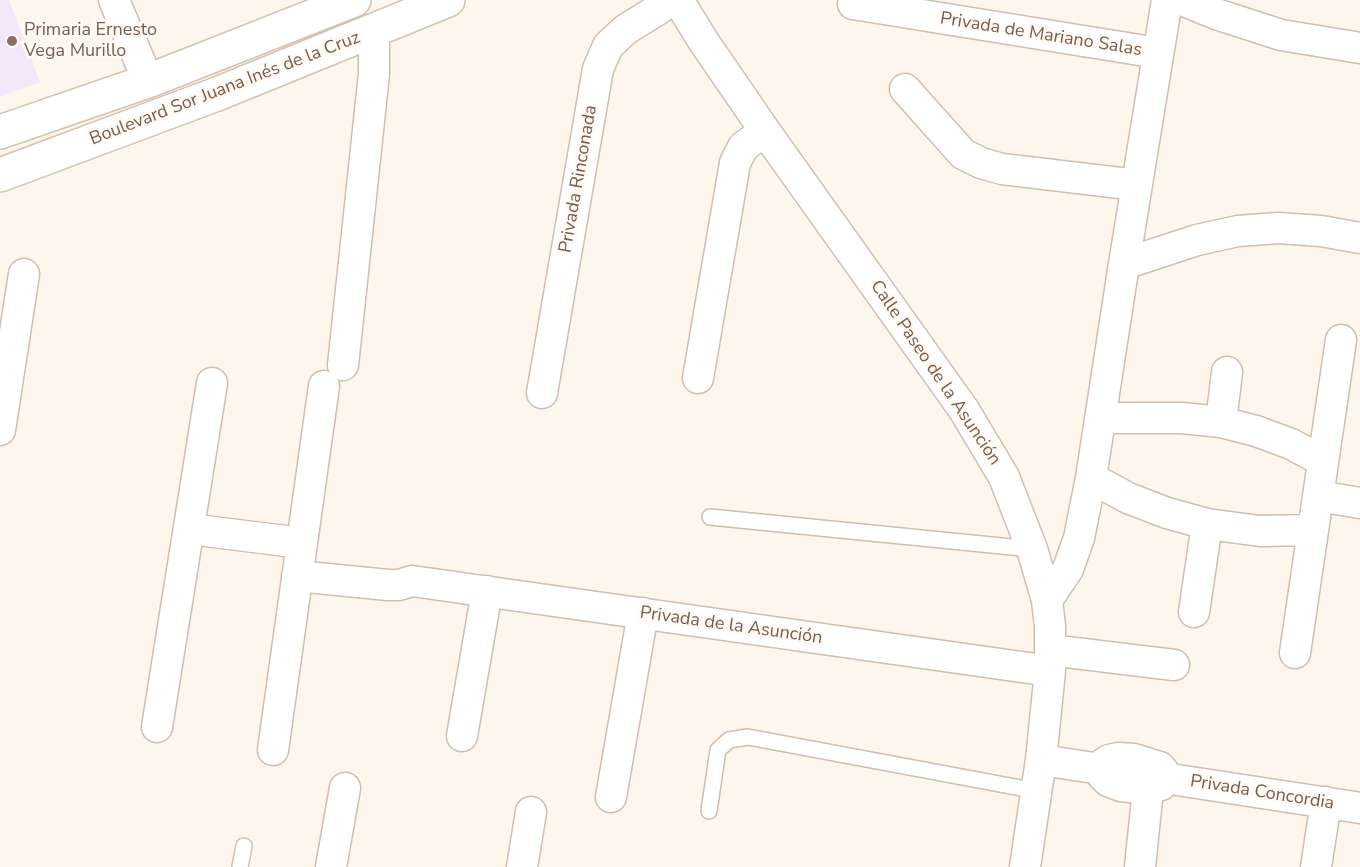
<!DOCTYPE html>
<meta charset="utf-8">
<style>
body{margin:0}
canvas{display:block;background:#fdf6ec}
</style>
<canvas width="1360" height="867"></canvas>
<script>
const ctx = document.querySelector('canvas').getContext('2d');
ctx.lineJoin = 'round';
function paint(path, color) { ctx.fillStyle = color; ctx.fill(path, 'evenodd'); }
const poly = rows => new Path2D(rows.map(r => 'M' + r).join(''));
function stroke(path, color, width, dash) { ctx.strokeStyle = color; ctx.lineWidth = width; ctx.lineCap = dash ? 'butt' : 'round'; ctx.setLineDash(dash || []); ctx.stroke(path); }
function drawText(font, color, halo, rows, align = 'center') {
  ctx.font = font + ' "Nunito Sans",sans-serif'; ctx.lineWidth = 6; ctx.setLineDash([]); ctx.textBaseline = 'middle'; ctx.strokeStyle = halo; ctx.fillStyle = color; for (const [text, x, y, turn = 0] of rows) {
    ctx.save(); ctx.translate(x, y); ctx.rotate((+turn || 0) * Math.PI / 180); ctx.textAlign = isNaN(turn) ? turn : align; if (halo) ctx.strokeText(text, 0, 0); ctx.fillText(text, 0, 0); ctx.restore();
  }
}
const education = poly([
 [0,0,9,0,40,82,0,97]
]);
const service = poly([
 [710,517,1032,549],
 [709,811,718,750,729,740,748,737,1037,791],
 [240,867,244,846]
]);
const minor = poly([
 [114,0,148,81],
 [678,0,704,42,765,131,964,410,1004,477,1032,549,1047,600,1050,626,1050,671,1041,760,1025,867],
 [1182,0,1216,14,1281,35,1360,48],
 [853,4,1158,53],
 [905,89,963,154,981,163,1002,169,1137,185],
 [1124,264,1197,240,1238,231,1278,228,1321,231,1360,238],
 [343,365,374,74,374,31],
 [698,378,735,163,743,147,765,131],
 [542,393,598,69,608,46,625,30,673,0],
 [1100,418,1182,418,1221,422,1256,431,1291,444,1323,461],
 [1221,422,1227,372],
 [0,430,24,274],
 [1091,478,1128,498,1167,513,1207,524,1260,531,1313,530],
 [1318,496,1360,503],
 [189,529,302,543],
 [297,576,388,585,399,585,412,581,1050,671],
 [1047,600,1068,569,1079,538,1091,478,1124,264,1167,0],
 [1194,612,1207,524],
 [1050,650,1174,665],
 [1295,653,1341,340],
 [157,727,212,383],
 [462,736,487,591],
 [273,750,324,386],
 [1118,758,1134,759,1160,767,1164,772,1163,781,1161,785,1148,789,1121,786,1108,781,1102,775,1101,769,1103,764,1109,760,1118,758],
 [1041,760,1101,769],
 [1164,778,1360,808],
 [611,797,643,613],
 [331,867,345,788],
 [522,867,531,812],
 [1140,867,1148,789],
 [1316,867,1326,802]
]);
const secondary = poly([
 [0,132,148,81,354,0],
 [0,175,217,94,448,0]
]);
const markers = [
 [12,41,6,"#8d6e63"]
];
const educationNames = [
 ["Primaria Ernesto",24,31],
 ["Vega Murillo",24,52]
];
const streetNames = [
 ["Privada de Mariano Salas",1041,35,9],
 ["Boulevard Sor Juana Inés de la Cruz",225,89,-21],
 ["Privada Rinconada",579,179,-80],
 ["Calle Paseo de la Asunción",935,373,56],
 ["Privada de la Asunción",731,626,8],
 ["Privada Concordia",1262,793,9]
];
paint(education, '#f3e8fa');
stroke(service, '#d1beb0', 18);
stroke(minor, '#d1beb0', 33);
stroke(secondary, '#d6c0b0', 36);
stroke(service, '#fff', 15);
stroke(minor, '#fff', 30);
stroke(secondary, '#fff', 33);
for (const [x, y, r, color] of markers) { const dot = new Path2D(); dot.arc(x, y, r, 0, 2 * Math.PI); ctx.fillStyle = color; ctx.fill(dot); stroke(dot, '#fffaf3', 2); }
drawText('18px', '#785e54', '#fffaf3', educationNames, 'left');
drawText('18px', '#7a5c4d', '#fffaf3', streetNames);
</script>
